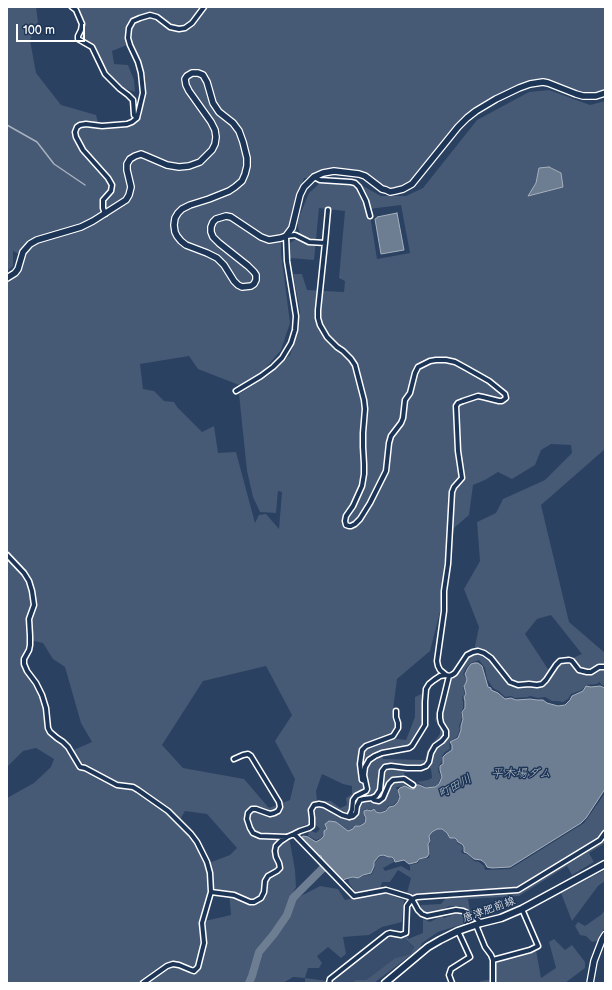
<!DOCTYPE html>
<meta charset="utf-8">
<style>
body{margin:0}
#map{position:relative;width:612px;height:990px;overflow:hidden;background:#2a4161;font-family:"Balsamiq Sans",sans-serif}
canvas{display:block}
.frame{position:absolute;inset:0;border:8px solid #fff;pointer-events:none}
.scale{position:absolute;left:16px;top:24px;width:69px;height:18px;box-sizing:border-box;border:2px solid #fff;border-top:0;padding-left:5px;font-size:12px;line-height:14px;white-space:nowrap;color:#fff;-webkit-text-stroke:3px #1d3557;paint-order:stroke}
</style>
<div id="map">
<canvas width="612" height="990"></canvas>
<div class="frame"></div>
<div class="scale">100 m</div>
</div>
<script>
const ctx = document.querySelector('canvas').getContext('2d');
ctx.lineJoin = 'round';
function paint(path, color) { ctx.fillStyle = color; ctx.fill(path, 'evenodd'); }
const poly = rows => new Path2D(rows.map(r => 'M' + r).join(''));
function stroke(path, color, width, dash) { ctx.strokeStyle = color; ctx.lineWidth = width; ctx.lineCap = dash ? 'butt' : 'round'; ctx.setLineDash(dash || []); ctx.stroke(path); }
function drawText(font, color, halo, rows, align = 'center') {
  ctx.font = font + ' "Balsamiq Sans","Klee One",sans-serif'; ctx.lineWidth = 3; ctx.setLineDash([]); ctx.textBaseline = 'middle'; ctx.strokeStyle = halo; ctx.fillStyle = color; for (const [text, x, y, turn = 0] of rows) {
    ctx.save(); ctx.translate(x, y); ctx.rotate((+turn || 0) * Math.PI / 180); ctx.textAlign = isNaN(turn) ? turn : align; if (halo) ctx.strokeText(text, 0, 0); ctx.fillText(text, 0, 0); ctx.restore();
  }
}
const built = poly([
 [388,935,404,938,414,948,411,954,395,958,366,980,357,980,352,983,331,983,330,981]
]);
const green = poly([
 [7,7,36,7,38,22,30,40,36,73,61,105,96,115,100,130,131,125,141,118,146,80,135,62,127,45,112,51,114,63,114,64,128,65,134,80,135,92,121,87,107,70,91,45,80,39,85,27,78,7,605,7,605,90,598,93,588,93,577,92,566,86,549,80,538,79,526,82,513,87,485,102,472,111,410,183,407,185,394,189,388,189,382,185,366,174,334,169,322,170,313,174,307,178,304,178,292,212,290,226,288,230,281,234,281,253,290,323,281,350,264,370,239,385,198,369,189,356,140,364,143,389,154,391,164,401,174,402,177,407,202,432,214,426,218,453,236,452,255,523,259,515,266,514,279,529,282,492,278,491,276,513,260,512,253,497,247,471,239,394,269,375,290,355,298,333,300,312,293,274,302,274,307,290,344,292,345,281,339,278,345,211,319,208,314,260,290,258,290,243,300,236,297,222,309,193,323,180,352,180,381,196,406,196,423,188,477,120,529,92,549,90,590,105,605,101,605,449,541,505,569,622,605,653,605,686,602,685,599,682,597,684,586,685,582,690,571,694,568,699,563,702,557,701,552,701,545,697,538,698,530,696,528,697,515,698,511,696,505,697,500,692,493,688,487,679,485,668,479,660,471,663,466,668,463,674,466,678,466,683,463,687,465,695,462,697,463,702,463,708,461,712,462,718,459,726,460,729,457,737,449,742,450,749,445,752,442,756,442,760,441,763,439,766,438,770,441,777,438,784,434,787,426,787,417,782,428,780,432,778,431,769,423,764,405,766,404,776,400,781,405,784,404,786,397,787,396,788,398,791,399,798,397,802,393,805,388,806,386,810,380,812,376,811,374,808,371,810,368,809,364,810,363,814,365,818,364,823,360,825,355,825,353,829,348,830,336,822,329,821,325,823,326,829,324,831,323,836,321,838,316,840,308,836,309,830,316,833,320,829,314,823,305,825,287,833,290,842,295,870,296,887,291,896,297,898,320,886,338,889,345,900,383,892,404,900,402,922,382,927,369,935,343,937,346,954,341,958,328,947,317,956,322,963,319,968,308,968,305,978,327,981,327,983,305,983,305,978,293,977,285,982,285,983,7,983,7,798,34,783,51,767,54,759,36,748,23,751,7,767,7,281,24,257,13,251,13,266,7,271],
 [536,183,563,187,528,195],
 [401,205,410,253,377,259,369,209],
 [551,444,571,445,572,453,545,480,503,499,496,513,477,522,480,561,464,589,479,627,475,646,476,653,468,656,453,678,445,679,435,721,440,724,440,734,427,751,425,760,383,759,381,750,408,746,422,725,423,693,415,697,415,717,406,740,390,738,396,727,392,717,397,679,430,651,440,612,444,564,454,528,469,515,473,485,485,480,498,472,512,479,535,465,541,450],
 [551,615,582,654,548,669,525,634,537,619],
 [29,640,43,643,53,659,65,667,81,723,92,742,67,753,59,740,48,734,44,704,35,679,23,672,21,659],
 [266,666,292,715,275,741,295,779,290,800,269,808,244,779,183,768,162,745,203,681],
 [322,774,343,784,352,786,352,794,346,798,347,805,340,808,331,801,317,801,316,791],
 [185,811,207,814,237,848,230,855,206,864,193,841,178,823],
 [210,888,229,892,231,915,205,921],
 [605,793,605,843,589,853,594,862,572,875,567,866,519,896,468,899,470,911,459,906,449,906,440,911,428,913,421,910,421,905,441,904,447,897,463,896,463,892,411,895,407,893,411,878,398,870,390,882,382,882,380,888,355,892,349,883,349,879,353,878,358,878,363,876,372,874,375,866,375,862,380,857,384,856,392,858,393,859,394,862,383,868,385,871,401,866,410,871,410,865,418,863,420,859,429,858,430,854,429,849,429,845,431,841,430,836,433,832,437,829,442,830,447,834,450,838,455,839,457,840,457,843,461,845,463,848,461,852,464,854,467,854,474,861,479,862,484,866,485,870,510,869,584,823],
 [605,870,605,881,598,886,572,921,561,893],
 [605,909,605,928,597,941,592,942,586,936,580,935,575,926,578,922,585,926,602,914],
 [460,912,466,923,438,932,422,943,420,948,374,983,352,983,356,980,366,980,395,958,411,954,414,947,404,938,408,937,408,939,423,933,423,919,430,922,441,916,444,918],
 [554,939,565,950,572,945,585,962,585,968,565,983,481,983,480,981,495,979,495,962,529,954,536,950,541,978,556,968,549,942]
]);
const water = poly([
 [549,167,561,173,563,187,528,196,536,183,539,168,549,167],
 [397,213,404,250,381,254,375,219,377,218,377,217,397,213],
 [475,663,478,663,482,666,488,687,491,688,491,690,498,693,505,699,511,698,516,700,530,699,537,700,543,700,547,703,558,706,565,705,570,700,572,696,583,691,586,686,591,687,600,686,605,688,605,789,586,818,581,823,510,867,492,868,487,867,485,863,481,860,474,859,467,853,464,852,464,847,462,844,458,842,457,840,455,838,450,838,447,833,442,829,437,829,432,832,429,836,430,841,428,844,429,854,427,857,419,859,417,862,409,864,404,860,395,862,394,859,392,857,389,857,383,855,379,856,374,862,374,866,371,873,363,875,358,878,353,877,345,879,343,881,320,858,322,857,320,855,319,856,301,839,303,836,308,837,316,842,321,839,324,836,324,831,327,829,325,824,329,821,336,822,348,831,353,829,355,826,360,826,365,823,366,818,364,814,364,811,367,810,371,811,374,809,376,812,380,813,386,811,389,807,394,806,398,802,400,797,398,790,400,788,405,786,411,789,414,789,416,785,419,785,426,788,435,787,439,784,442,777,440,770,440,766,443,764,443,757,446,754,452,750,452,745,450,742,458,738,461,730,461,726,463,719,462,712,465,708,465,701,464,697,466,694,464,686,466,683,467,679,465,674,468,668,471,664,475,663]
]);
const stream = poly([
 [7,125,37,142,54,164,85,185]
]);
const river = poly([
 [249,983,252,976,259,952,274,934,287,915,293,898,323,868]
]);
const street = poly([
 [72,7,76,10,82,24,81,30,78,36,78,39,92,47,105,74,120,89,128,95,133,100,134,115,137,118],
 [314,177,320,180,351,182,355,183,359,187,366,201,370,216],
 [105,214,103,208,103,200,111,191,112,185,108,178,83,150,76,137,75,132,77,127,80,125,86,124,102,126,127,124,132,122,137,118,139,110,143,93,141,73,138,62,130,45,128,38,129,28,133,21,140,18,150,15,157,17,170,27,179,29,185,28,192,23,204,7],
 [325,243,328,210],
 [236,391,261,376,273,367,282,358,291,343,295,330,296,316,287,261,286,236,295,235,309,242,325,243,318,310,318,318,320,325,327,337,337,347,343,351,351,359,355,365,364,400,365,409,363,433,363,447,364,464,364,474,362,486,353,506,346,516,345,521,346,525,349,526,351,526,355,524,360,519,370,503,386,471,389,443,391,436,401,423,403,418,405,400,410,393,415,373,418,367,430,361,436,360,446,360,455,362,466,368,489,381,505,394,506,398,502,401,499,401,483,397,478,396,463,401,458,403,456,406,458,451,462,478,454,487,452,492,448,564,444,591,444,611,437,661,438,666,440,670,446,675,449,676],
 [7,555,24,573,29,581,32,591,34,605,29,619,30,636,30,645,29,650,24,659,24,664,27,671,36,683,42,695,46,708,48,728,50,732,57,738,63,742,68,747,80,767,85,768,117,785,133,787,138,790,168,811,191,834,197,842,207,862,210,873,211,892,202,923,204,943,198,967,194,971,191,970,179,965,173,964,167,966,143,983],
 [234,759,243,755,248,754,251,756,279,802,280,807,278,811,274,813,270,814,256,809,252,809,248,813,247,819,250,828,253,833,260,836,286,837],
 [365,781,362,780,360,764,362,750,366,746,393,736,398,728,398,723,396,717,396,711],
 [372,798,374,800,379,801,383,798,389,784,393,780,404,779,413,785],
 [349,817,352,810,353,800,356,796,366,791,367,789,364,775,365,767,369,760,375,756,382,753,409,748,412,746,425,725,425,702,426,689,429,684,434,680,440,676,446,675],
 [294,834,354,896,386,890,409,897,412,899,418,910,422,914,427,916,456,910,463,911,475,917,481,923],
 [211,892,234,895,250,902,254,902,261,898,264,892,265,881,268,876,277,871,280,868,279,863,276,857,275,851,276,846,281,841,287,837,294,834,300,831,309,828,312,826,312,818,311,810,314,805,319,804,324,805,342,815,349,817,353,816,356,813,357,806,360,800,364,799,372,798,376,796,380,790,382,771,385,767,391,766,407,768,421,768,426,766,429,762,431,753,435,746,442,741,446,736,446,731,441,723,440,718,440,713,449,676,452,675,455,673,467,655,473,652,478,651,484,653,491,658,510,682,518,685,529,684,537,685,542,684,546,680,556,665,560,661,569,660,572,661,579,670,587,672,591,672,599,667,605,667],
 [476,925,485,947,491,955,493,960,493,983],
 [493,960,530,950,538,946,522,909],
 [329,983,330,979,387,934,390,933,401,935,406,933,407,906,412,899,417,897,518,890,600,840,605,833],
 [452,983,449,975,451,969,470,957,458,931]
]);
const secondary = poly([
 [7,278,15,273,18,269,23,252,30,244,37,240,81,227,93,221,126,200,129,195,131,187,127,170,127,164,130,159,135,156,141,154,146,156,167,165,179,167,189,166,200,162,212,150,215,144,216,137,215,130,211,122,189,91,186,85,185,79,187,76,192,73,198,73,203,75,207,82,213,103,219,112,233,123,239,131,243,142,247,158,247,166,245,174,242,181,235,187,229,191,209,199,190,205,182,209,178,213,175,218,174,225,175,232,177,236,181,241,186,245,207,253,217,258,224,265,234,281,238,285,242,287,251,286,254,284,256,280,256,275,254,272,248,266,219,243,213,237,211,232,211,227,213,222,216,219,226,216,231,217,261,237,269,240,281,238,286,236,292,228,300,195,304,187,314,177,323,173,334,171,359,174,365,176,382,189,386,190,390,192,395,191,403,189,412,184,458,127,467,118,476,111,496,99,519,88,530,84,543,82,548,83,576,94,583,96,596,96,605,93],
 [590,983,594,961,602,940,605,935]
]);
const primary = poly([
 [385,983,428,947,440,940,458,931,481,923,501,918,522,909,605,864]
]);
const streetNames = [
 ["唐津肥前線",489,910,-20]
];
const waterNames = [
 ["平木場ダム",521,774],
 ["町田川",455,787,-29]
];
paint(built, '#394e6c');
paint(green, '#465975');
paint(water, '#6d7d92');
stroke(water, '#a7b1be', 1);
stroke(stream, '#a7b1be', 1.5);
stroke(river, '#6d7d92', 8);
stroke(street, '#fff', 7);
stroke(secondary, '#fff', 8);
stroke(primary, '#fff', 9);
stroke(street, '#1d3557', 4);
stroke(secondary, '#1d3557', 5.5);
stroke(primary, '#1d3557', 6);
drawText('11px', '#fff', '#1d3557', streetNames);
drawText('italic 12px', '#b6bec8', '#1d3557', waterNames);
</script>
